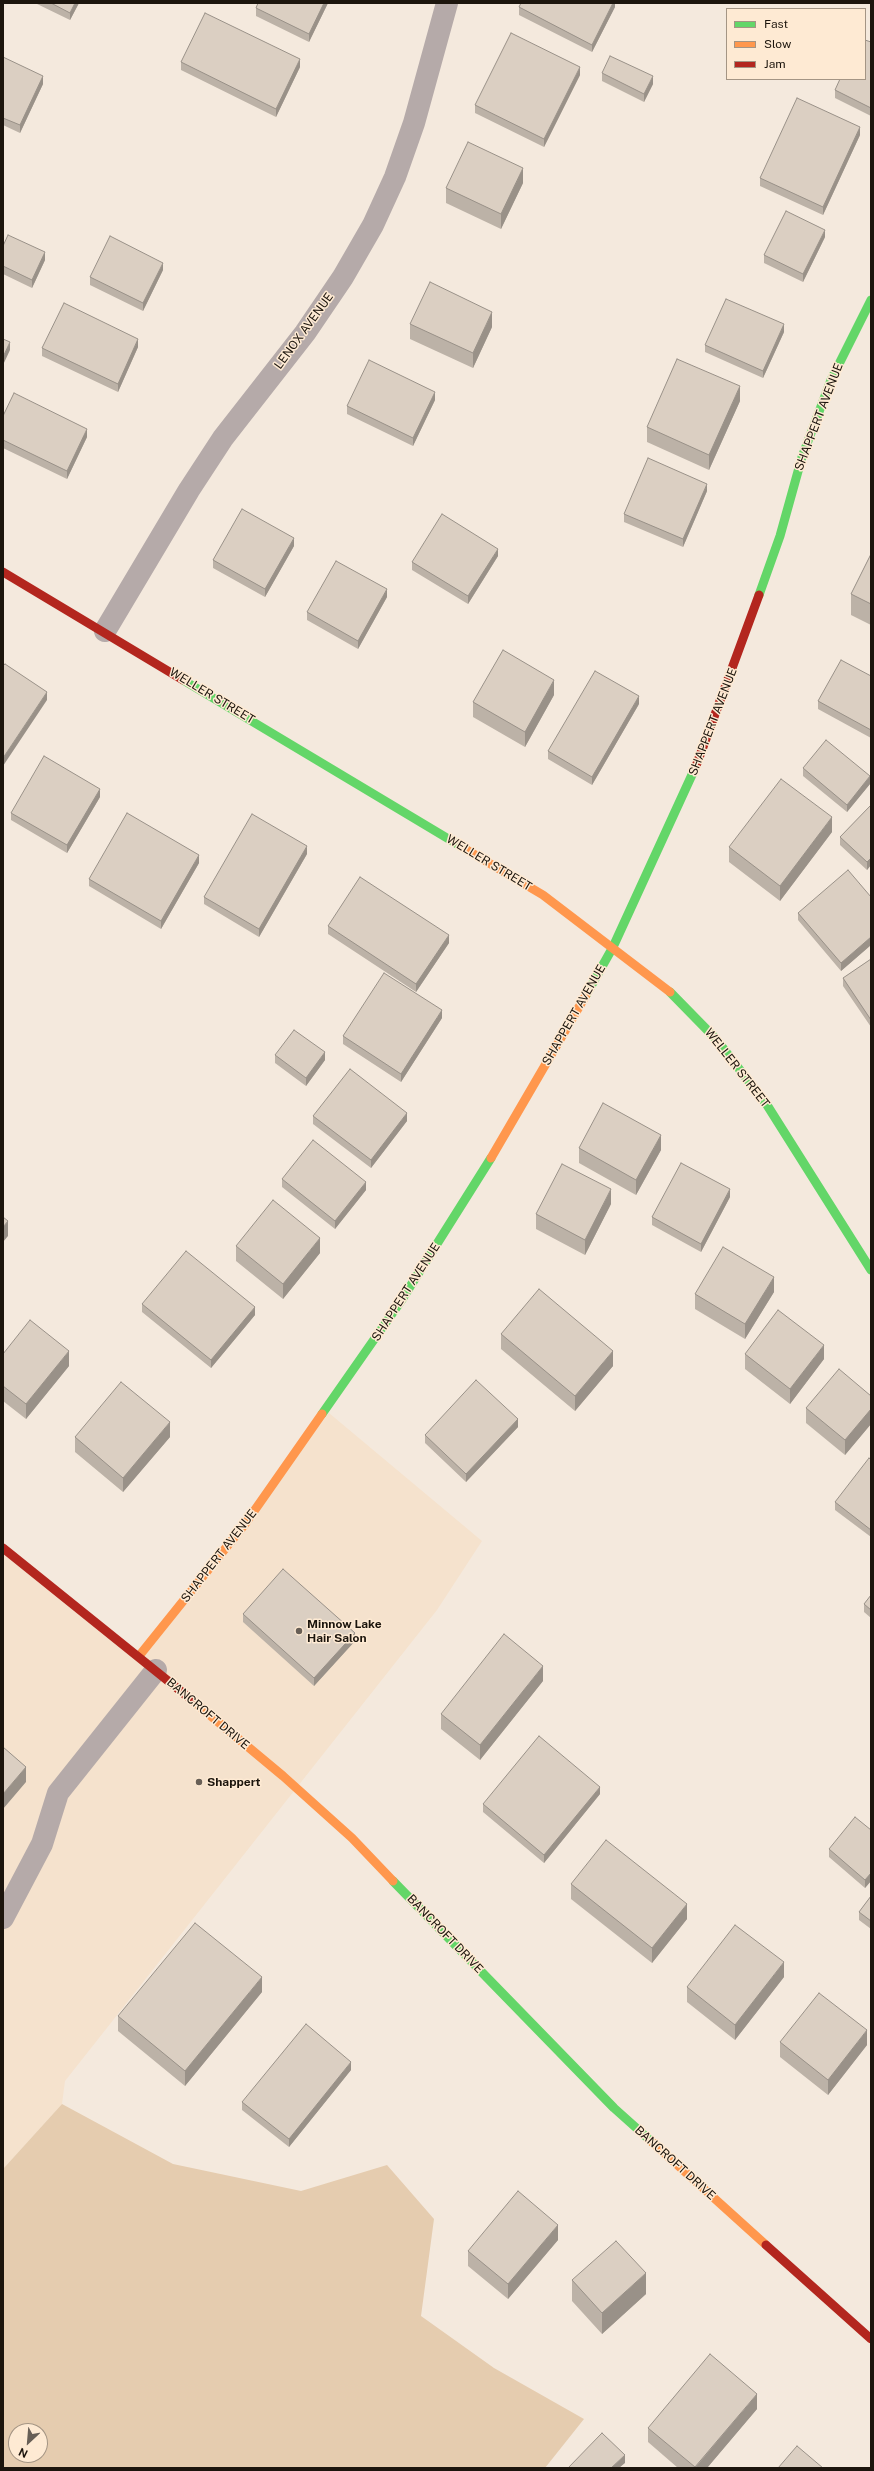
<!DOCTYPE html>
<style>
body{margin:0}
#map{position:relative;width:874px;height:2471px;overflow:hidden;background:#f4e9dd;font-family:"Public Sans",sans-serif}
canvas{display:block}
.frame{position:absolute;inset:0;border:4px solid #1c150d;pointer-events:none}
.legend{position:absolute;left:726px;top:8px;width:140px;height:72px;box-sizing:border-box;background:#feead3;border:1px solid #a49584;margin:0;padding:5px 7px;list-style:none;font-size:12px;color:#1c150d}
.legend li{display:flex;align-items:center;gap:8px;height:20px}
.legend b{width:20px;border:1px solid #a49584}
.north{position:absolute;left:8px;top:2423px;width:40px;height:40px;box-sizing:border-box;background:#feead3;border:1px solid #a49584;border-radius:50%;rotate:206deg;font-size:11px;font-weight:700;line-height:16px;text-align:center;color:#1c150d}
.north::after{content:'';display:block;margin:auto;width:14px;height:18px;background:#685f56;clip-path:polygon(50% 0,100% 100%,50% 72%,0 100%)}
</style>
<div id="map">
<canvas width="874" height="2471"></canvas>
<div class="frame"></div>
<ul class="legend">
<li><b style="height:5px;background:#63d668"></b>Fast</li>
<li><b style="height:5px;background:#ff974d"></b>Slow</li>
<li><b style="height:5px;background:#b3261e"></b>Jam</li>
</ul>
<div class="north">N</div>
</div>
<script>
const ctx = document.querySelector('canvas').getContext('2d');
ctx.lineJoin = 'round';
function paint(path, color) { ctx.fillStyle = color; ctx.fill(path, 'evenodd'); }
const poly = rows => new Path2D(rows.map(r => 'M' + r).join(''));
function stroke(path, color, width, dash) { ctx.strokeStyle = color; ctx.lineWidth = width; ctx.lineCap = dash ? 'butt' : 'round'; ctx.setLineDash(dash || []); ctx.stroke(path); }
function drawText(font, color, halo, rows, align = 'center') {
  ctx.font = font + ' "Public Sans",sans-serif'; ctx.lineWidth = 3; ctx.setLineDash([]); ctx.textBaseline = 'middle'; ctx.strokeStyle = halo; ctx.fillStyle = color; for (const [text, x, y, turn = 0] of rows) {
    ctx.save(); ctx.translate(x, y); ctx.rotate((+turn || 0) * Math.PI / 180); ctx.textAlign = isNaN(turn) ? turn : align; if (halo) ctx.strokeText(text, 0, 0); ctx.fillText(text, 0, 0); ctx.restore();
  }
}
const built = poly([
 [329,1413,482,1541,437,1610,65,2081,62,2104,3,2169,3,1552,139,1660]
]);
const green = poly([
 [62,2104,173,2164,301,2191,387,2165,434,2219,421,2316,494,2368,584,2419,545,2468,3,2468,3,2169],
 [16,2431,40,2431,40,2455,16,2455]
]);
const lane = poly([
 [3,1918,42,1844,58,1793,156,1670]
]);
const street = poly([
 [105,631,189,490,223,438,305,333,343,277,373,225,395,177,414,123,447,3]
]);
const fast = poly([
 [759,595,780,536,802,457,831,380,871,300],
 [183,680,467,850],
 [670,992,716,1039,767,1105,871,1270],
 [586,995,613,947,696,766],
 [322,1414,401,1301,491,1158],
 [393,1881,614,2108,652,2142]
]);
const slow = poly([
 [467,850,543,895,670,992],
 [491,1158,586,995],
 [139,1656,245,1524,322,1414],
 [193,1701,283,1776,352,1838,393,1881],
 [652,2142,766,2245]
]);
const jam = poly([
 [3,572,183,680],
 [696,766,759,595],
 [3,1548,193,1701],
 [766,2245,871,2339]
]);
const wall = poly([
 [35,3,79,3,70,20],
 [328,3,309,42,256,16,256,8],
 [615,3,615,7,592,52,519,15,519,7],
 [871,42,871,116,835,98,835,90],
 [3,57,43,84,20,133,3,125],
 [181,62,300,67,276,117,181,70],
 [602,73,653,84,644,102,602,81],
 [580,75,544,147,475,113,475,105],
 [860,135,823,215,760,186,760,178],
 [523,183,501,229,446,203,446,188],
 [825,237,803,282,764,263,764,255],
 [3,246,45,260,32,288,3,274],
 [163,270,143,311,90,285,90,277],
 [410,324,492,327,473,368,410,339],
 [784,332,763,378,705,352,705,345],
 [138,347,118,392,42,356,42,348],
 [435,400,413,446,347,414,347,406],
 [740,401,709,470,647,442,647,427],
 [3,416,87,437,67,479,3,448],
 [707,491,683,547,624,522,624,514],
 [294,546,265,597,213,568,213,560],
 [871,554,871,625,851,615,851,594],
 [498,556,468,604,412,570,412,562],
 [387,597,358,649,307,620,307,612],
 [871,676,871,738,818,709,818,701],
 [554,695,525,747,473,717,473,702],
 [639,704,592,785,548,759,548,751],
 [803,768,870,784,847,812,803,776],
 [100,797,67,853,11,820,11,813],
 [871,805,871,865,867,870,840,845,840,837],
 [832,832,780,901,729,862,729,847],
 [307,854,259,937,204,904,204,897],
 [199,863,161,929,89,886,89,879],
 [871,897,871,945,841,971,798,920,798,913],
 [328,926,449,943,416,992,328,934],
 [871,959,871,1027,843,986,843,978],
 [442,1018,401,1082,343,1044,343,1036],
 [275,1055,325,1060,306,1086,275,1063],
 [313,1116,407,1121,371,1168,313,1124],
 [579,1148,661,1150,636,1195,579,1163],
 [282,1179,366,1190,335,1229,282,1187],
 [730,1197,701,1252,652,1225,652,1217],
 [611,1204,585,1255,536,1229,536,1214],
 [236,1246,320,1253,283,1299,236,1261],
 [774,1292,745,1339,695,1309,695,1294],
 [142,1304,255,1315,211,1368,142,1312],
 [501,1334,613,1366,575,1411,501,1349],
 [3,1354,69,1366,26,1419,3,1401],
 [745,1354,824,1359,790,1404,745,1369],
 [871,1396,871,1424,845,1455,806,1423,806,1408],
 [518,1427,466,1482,425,1443,425,1435],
 [75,1437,170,1437,123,1492,75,1452],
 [871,1460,871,1537,835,1510,835,1502],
 [871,1595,871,1618,864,1612,864,1604],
 [243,1614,355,1641,314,1686,243,1622],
 [543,1681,480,1760,441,1729,441,1714],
 [600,1794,544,1863,483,1812,483,1804],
 [871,1830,871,1881,865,1888,829,1857,829,1849],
 [571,1884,687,1919,652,1963,571,1899],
 [871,1896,871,1929,859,1920,859,1912],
 [784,1977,735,2040,687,2002,687,1987],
 [262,1992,185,2086,118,2031,118,2016],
 [780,2042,867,2045,828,2095,780,2057],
 [351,2070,289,2147,242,2110,242,2102],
 [558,2240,508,2299,468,2266,468,2251],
 [572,2280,646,2294,602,2334,572,2301],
 [757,2409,707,2468,678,2468,648,2442,648,2428]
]);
const shadedWall = poly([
 [75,3,79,3,70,20,70,13],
 [324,3,328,3,309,42,309,34],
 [613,3,615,3,615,7,592,52,592,45],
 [300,59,300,67,276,117,276,109],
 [580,67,580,75,544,147,544,139],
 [43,76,43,84,20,133,20,125],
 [653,76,653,84,644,102,644,94],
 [860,127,860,135,823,215,823,207],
 [523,168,523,183,501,229,501,214],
 [825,230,825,237,803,282,803,274],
 [45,252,45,260,32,288,32,280],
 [163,263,163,270,143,311,143,303],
 [492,312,492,327,473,368,473,353],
 [784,324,784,332,763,378,763,371],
 [138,339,138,347,118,392,118,384],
 [10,342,10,350,3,365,3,357],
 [740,386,740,401,709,470,709,455],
 [435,392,435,400,413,446,413,438],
 [87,429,87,437,67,479,67,471],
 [707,484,707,491,683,547,683,539],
 [294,538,294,546,265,597,265,589],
 [498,549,498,556,468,604,468,596],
 [387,589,387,597,358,649,358,641],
 [554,680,554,695,525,747,525,732],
 [47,692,47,700,3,766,3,758],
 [639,696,639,704,592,785,592,777],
 [870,776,870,784,847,812,847,805],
 [100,789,100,797,67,853,67,845],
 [832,817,832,832,780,901,780,886],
 [307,846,307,854,259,937,259,929],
 [199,855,199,863,161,929,161,921],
 [871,858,871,865,867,870,867,862],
 [449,935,449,943,416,992,416,984],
 [871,937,871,945,841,971,841,963],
 [442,1010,442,1018,401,1082,401,1074],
 [325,1052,325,1060,306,1086,306,1078],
 [407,1113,407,1121,371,1168,371,1160],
 [661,1135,661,1150,636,1195,636,1180],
 [366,1182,366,1190,335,1229,335,1221],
 [611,1189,611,1204,585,1255,585,1240],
 [730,1189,730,1197,701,1252,701,1244],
 [8,1221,8,1236,3,1242,3,1227],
 [320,1238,320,1253,283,1299,283,1284],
 [774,1277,774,1292,745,1339,745,1324],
 [255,1307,255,1315,211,1368,211,1360],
 [824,1345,824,1359,790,1404,790,1389],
 [69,1351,69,1366,26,1419,26,1404],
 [613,1351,613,1366,575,1411,575,1396],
 [871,1409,871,1424,845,1455,845,1440],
 [518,1419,518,1427,466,1482,466,1474],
 [170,1422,170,1437,123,1492,123,1478],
 [355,1633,355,1641,314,1686,314,1678],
 [543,1666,543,1681,480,1760,480,1745],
 [26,1767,26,1782,3,1809,3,1794],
 [600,1787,600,1794,544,1863,544,1855],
 [871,1873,871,1881,865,1888,865,1880],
 [687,1904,687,1919,652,1963,652,1948],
 [784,1962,784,1977,735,2040,735,2025],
 [262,1977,262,1992,185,2086,185,2071],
 [867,2030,867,2045,828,2095,828,2080],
 [351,2062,351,2070,289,2147,289,2139],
 [558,2225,558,2240,508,2299,508,2284],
 [646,2273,646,2294,602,2334,602,2313],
 [757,2394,757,2409,707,2468,695,2468],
 [625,2455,625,2463,619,2468,611,2468]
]);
const building = poly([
 [51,3,75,3,70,13,51,3],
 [258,3,324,3,309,34,256,8,258,3],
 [521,3,613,3,592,45,519,7,521,3],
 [205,13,300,59,276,109,181,62,205,13],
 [511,33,580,67,544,139,475,105,511,33],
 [865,40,871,42,871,108,835,90,840,79,865,79,865,40],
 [610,56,653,76,644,94,602,73,610,56],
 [3,57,43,76,20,125,3,118,3,57],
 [797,98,860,127,823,207,760,178,797,98],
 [468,142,523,168,501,214,446,188,468,142],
 [786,211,825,230,803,274,764,255,786,211],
 [8,235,45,252,32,280,3,266,3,246,8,235],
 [110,236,163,263,143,303,90,277,110,236],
 [430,282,492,312,473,353,410,324,430,282],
 [726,299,784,324,763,371,705,345,726,299],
 [64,303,138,339,118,384,42,348,64,303],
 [3,339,10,342,3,357,3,339],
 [677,359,740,386,709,455,647,427,677,359],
 [369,360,435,392,413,438,347,406,369,360],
 [14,393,87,429,67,471,3,440,3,416,14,393],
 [648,458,707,484,683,539,624,514,648,458],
 [242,509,294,538,265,589,213,560,242,509],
 [442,514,498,549,468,596,412,562,442,514],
 [871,554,871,604,851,594,871,554],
 [336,561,387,589,358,641,307,612,336,561],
 [503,650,554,680,525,732,473,702,503,650],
 [841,660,871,676,871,730,818,701,841,660],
 [5,664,47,692,3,758,3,666,5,664],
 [595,671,639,696,592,777,548,751,595,671],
 [826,740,870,776,847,805,803,768,826,740],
 [44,756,100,789,67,845,11,813,44,756],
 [781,779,832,817,780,886,729,847,781,779],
 [871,805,871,858,867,862,840,837,871,805],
 [127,813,199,855,161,921,89,879,127,813],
 [252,814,307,846,259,929,204,897,252,814],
 [848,870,871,897,871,937,841,963,798,913,848,870],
 [360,877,449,935,416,984,328,926,360,877],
 [871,959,871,1020,843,978,871,959],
 [384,973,442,1010,401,1074,343,1036,384,973],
 [294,1030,325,1052,306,1078,275,1055,294,1030],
 [350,1069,407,1113,371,1160,313,1116,350,1069],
 [603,1103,661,1135,636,1180,579,1148,603,1103],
 [313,1140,366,1182,335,1221,282,1179,313,1140],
 [681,1163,730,1189,701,1244,652,1217,681,1163],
 [562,1164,611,1189,585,1240,536,1214,562,1164],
 [273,1200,320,1238,283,1284,236,1246,273,1200],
 [3,1217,8,1221,3,1227,3,1217],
 [723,1247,774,1277,745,1324,695,1294,723,1247],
 [186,1251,255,1307,211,1360,142,1304,186,1251],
 [539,1289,613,1351,575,1396,501,1334,539,1289],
 [778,1310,824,1345,790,1389,745,1354,778,1310],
 [30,1320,69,1351,26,1404,3,1386,3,1354,30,1320],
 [839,1369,871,1396,871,1409,845,1440,806,1408,839,1369],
 [476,1380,518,1419,466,1474,425,1435,476,1380],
 [121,1382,170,1422,123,1478,75,1437,121,1382],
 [869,1458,871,1460,871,1530,835,1502,869,1458],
 [283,1569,355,1633,314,1678,243,1614,283,1569],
 [871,1595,871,1610,864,1604,871,1595],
 [504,1634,543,1666,480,1745,441,1714,504,1634],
 [539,1736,600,1787,544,1855,483,1804,539,1736],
 [3,1747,26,1767,3,1794,3,1747],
 [855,1817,871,1830,871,1873,865,1880,829,1849,855,1817],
 [606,1840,687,1904,652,1948,571,1884,606,1840],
 [871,1896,871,1921,859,1912,871,1896],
 [195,1923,262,1977,185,2071,118,2016,195,1923],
 [735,1925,784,1962,735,2025,687,1987,735,1925],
 [819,1993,867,2030,828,2080,780,2042,819,1993],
 [306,2024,351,2062,289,2139,242,2102,306,2024],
 [518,2191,558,2225,508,2284,468,2251,518,2191],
 [616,2241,646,2273,602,2313,572,2280,616,2241],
 [710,2354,757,2394,695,2467,648,2428,710,2354],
 [602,2433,625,2455,611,2468,568,2468,602,2433],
 [797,2446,823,2468,778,2468,797,2446]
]);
const markers = [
 [299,1631,4,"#685f56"],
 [199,1782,4,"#685f56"]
];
const streetNames = [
 ["LENOX AVENUE",304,331,-54],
 ["SHAPPERT AVENUE",819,417,-69],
 ["WELLER STREET",212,696,31],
 ["SHAPPERT AVENUE",713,722,-69],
 ["WELLER STREET",489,863,31],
 ["SHAPPERT AVENUE",574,1015,-60],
 ["WELLER STREET",737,1068,52],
 ["SHAPPERT AVENUE",406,1292,-57],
 ["SHAPPERT AVENUE",219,1556,-52],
 ["BANCROFT DRIVE",208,1714,40],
 ["BANCROFT DRIVE",445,1934,46],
 ["BANCROFT DRIVE",675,2163,42]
];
const poiNames = [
 ["Minnow Lake",307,1624],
 ["Hair Salon",307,1638],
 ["Shappert",207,1782]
];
paint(built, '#f5e2cd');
paint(green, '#e5ccaf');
stroke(lane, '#b5aaa9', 22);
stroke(street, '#b5aaa9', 22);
stroke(fast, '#63d668', 9);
stroke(slow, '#ff974d', 9);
stroke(jam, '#b3261e', 9);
paint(wall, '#bcb2a7');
paint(shadedWall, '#999188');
paint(building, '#dbcfc2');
stroke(building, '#999188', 1);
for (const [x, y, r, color] of markers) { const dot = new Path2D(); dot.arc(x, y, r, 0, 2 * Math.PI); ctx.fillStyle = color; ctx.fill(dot); stroke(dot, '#feead3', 1.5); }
drawText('12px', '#1c150d', '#feead3', streetNames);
drawText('bold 12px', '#1c150d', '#feead3', poiNames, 'left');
</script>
